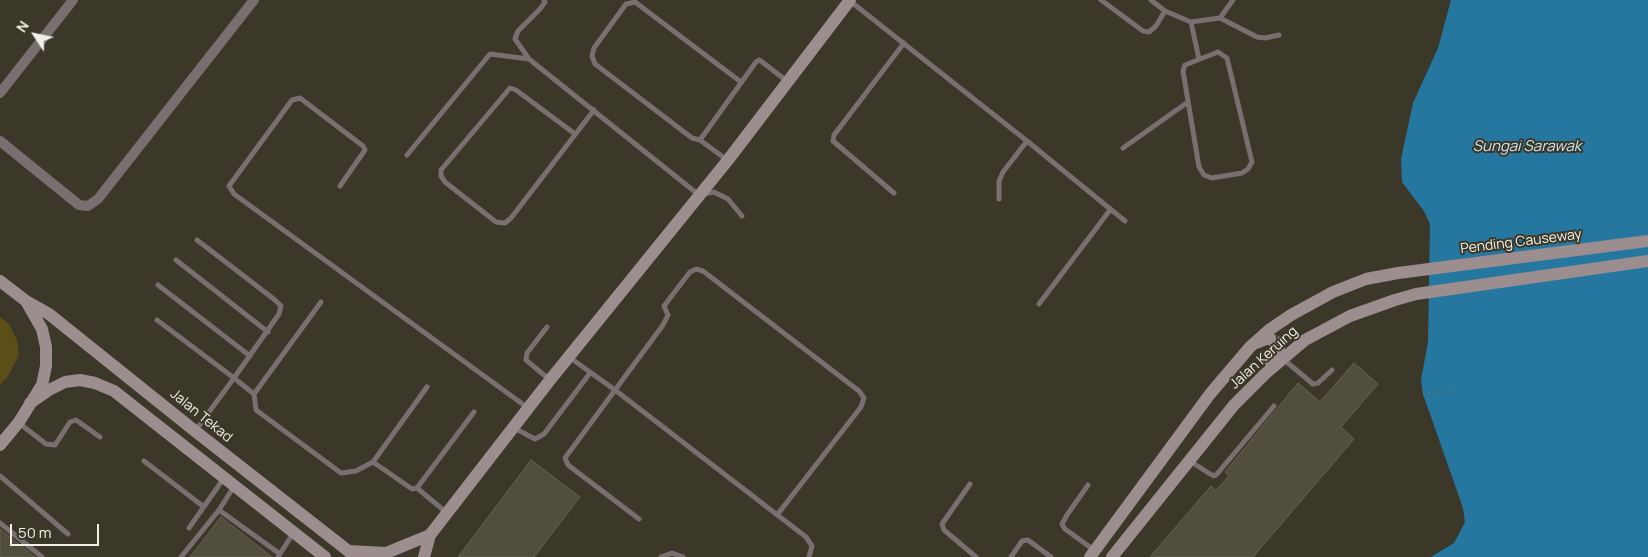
<!DOCTYPE html>
<style>
body{margin:0}
#map{position:relative;width:1648px;height:557px;overflow:hidden;background:#3b3829;font-family:Manrope,sans-serif}
canvas{display:block}
.north{position:absolute;left:10px;top:10px;width:50px;height:50px;-webkit-text-stroke:4px #3b3829;paint-order:stroke;rotate:304deg;font-size:14px;font-weight:700;line-height:20px;text-align:center;color:#f1efe6}
.north::after{content:'';display:block;margin:auto;width:18px;height:22px;background:#f1efe6;clip-path:polygon(50% 0,100% 100%,50% 72%,0 100%)}
.scale{position:absolute;left:10px;top:524px;width:89px;height:22px;box-sizing:border-box;border:2px solid #f1efe6;border-top:0;padding-left:6px;font-size:15px;line-height:18px;white-space:nowrap;color:#f1efe6;-webkit-text-stroke:4px #3b3829;paint-order:stroke}
</style>
<div id="map">
<canvas width="1648" height="557"></canvas>
<div class="north">N</div>
<div class="scale">50 m</div>
</div>
<script>
const ctx = document.querySelector('canvas').getContext('2d');
ctx.lineJoin = 'round';
function paint(path, color) { ctx.fillStyle = color; ctx.fill(path, 'evenodd'); }
const poly = rows => new Path2D(rows.map(r => 'M' + r).join(''));
function stroke(path, color, width, dash) { ctx.strokeStyle = color; ctx.lineWidth = width; ctx.lineCap = dash ? 'butt' : 'round'; ctx.setLineDash(dash || []); ctx.stroke(path); }
function drawText(font, color, halo, rows, align = 'center') {
  ctx.font = font + ' Manrope,sans-serif'; ctx.lineWidth = 4; ctx.setLineDash([]); ctx.textBaseline = 'middle'; ctx.strokeStyle = halo; ctx.fillStyle = color; for (const [text, x, y, turn = 0] of rows) {
    ctx.save(); ctx.translate(x, y); ctx.rotate((+turn || 0) * Math.PI / 180); ctx.textAlign = isNaN(turn) ? turn : align; if (halo) ctx.strokeText(text, 0, 0); ctx.fillText(text, 0, 0); ctx.restore();
  }
}
const green = poly([
 [0,317,9,324,17,340,19,355,8,376,0,385]
]);
const water = poly([
 [1451,0,1648,0,1648,557,1431,557,1454,543,1465,522,1463,508,1423,394,1421,380,1428,342,1430,224,1424,211,1402,182,1401,159,1413,103,1438,48]
]);
const building = poly([
 [1354,363,1378,384,1341,427,1354,439,1253,557,1150,557,1211,486,1216,491,1229,475,1225,472,1298,383,1320,402,1354,363],
 [531,460,580,497,534,557,458,557,531,460],
 [221,517,272,557,190,557,221,517],
 [0,529,35,557,0,557,0,529]
]);
const path = poly([
 [1423,394,1454,389]
]);
const lane = poly([
 [1101,0,1143,31,1149,32,1156,26,1165,11],
 [1151,0,1165,11,1191,22,1220,18,1233,0],
 [850,1,1027,141,1125,221],
 [1220,18,1257,37,1265,38,1279,35],
 [1191,22,1199,59],
 [1218,52,1227,58,1252,162,1248,169,1242,173,1212,178,1204,175,1199,167,1183,71,1185,65,1218,52],
 [529,59,515,39,518,31,540,9,545,2,544,0],
 [575,134,516,90,510,88,441,170,441,176,445,182,496,222,505,223,511,218,594,110],
 [700,140,692,138,595,64,592,56,594,48,626,4,635,2,741,82],
 [1123,148,1188,102],
 [407,155,490,54,529,59,699,195,714,192,728,199,742,216],
 [727,160,700,140,756,62,759,60,761,61,788,82],
 [340,186,365,150,363,146,300,98,292,100,229,186,234,194,528,408],
 [894,193,833,141,834,135,904,43],
 [999,199,999,181,1003,172,1027,141],
 [176,260,268,332],
 [158,285,250,356],
 [1039,304,1110,210],
 [157,320,234,378,279,314,281,306,275,300,197,240],
 [547,327,527,353,526,360,550,380],
 [569,357,615,390,806,537,812,546,809,557],
 [1283,359,1313,384,1318,383,1332,370],
 [254,394,321,302],
 [19,423,46,444,55,445,70,422,76,420,100,437],
 [514,428,535,439,544,434,590,373],
 [195,431,234,378,254,394,256,410,341,473,356,471,373,462,427,387],
 [144,461,204,507],
 [1190,461,1210,474,1214,476,1217,474,1274,406],
 [373,462,412,489,417,488,474,412],
 [0,476,68,534],
 [970,484,942,524,944,530,976,557],
 [1088,485,1067,515,1062,524,1065,529,1094,550],
 [417,488,447,513],
 [219,510,280,554],
 [639,519,568,465,565,458,663,325,668,315,664,306,690,272,696,269,703,271,859,391,864,398,861,407,777,515],
 [0,523,42,557],
 [189,528,224,478],
 [181,557,219,510,235,485],
 [278,557,294,532],
 [661,557,672,553,683,557],
 [1011,557,1022,541,1028,540,1051,557]
]);
const street = poly([
 [0,93,73,0],
 [0,141,79,205,88,206,98,199,254,0]
]);
const secondary = poly([
 [0,281,26,301,42,329,46,347,46,366,42,385,19,422,0,445],
 [26,301,49,314,195,431,356,557],
 [1256,343,1269,338,1279,345,1278,353,1271,364],
 [30,403,49,390,65,382,80,380,95,383,114,391,325,557],
 [348,551,386,553,430,535],
 [424,557,430,535,550,380,728,160,850,0],
 [1090,557,1210,394,1250,347,1269,330,1291,315,1333,292,1366,279,1398,273,1648,241],
 [1112,557,1234,405,1265,374,1305,340,1350,316,1395,300,1416,294,1648,261]
]);
const streetNames = [
 ["Pending Causeway",1521,242,-7],
 ["Jalan Keruing",1264,358,-42],
 ["Jalan Tekad",201,416,39]
];
const waterNames = [
 ["Sungai Sarawak",1527,147]
];
paint(green, '#5b4f17');
paint(water, '#2677a0');
paint(building, '#514e3e');
stroke(building, '#666252', 1);
stroke(path, '#737163', 2, [1, 4]);
stroke(lane, '#786f70', 5);
stroke(street, '#786f70', 10);
stroke(secondary, '#9c8d8f', 12);
drawText('14px', '#f1efe6', '#3b3829', streetNames);
drawText('italic 15px', '#cce3f1', '#3b3829', waterNames);
</script>
